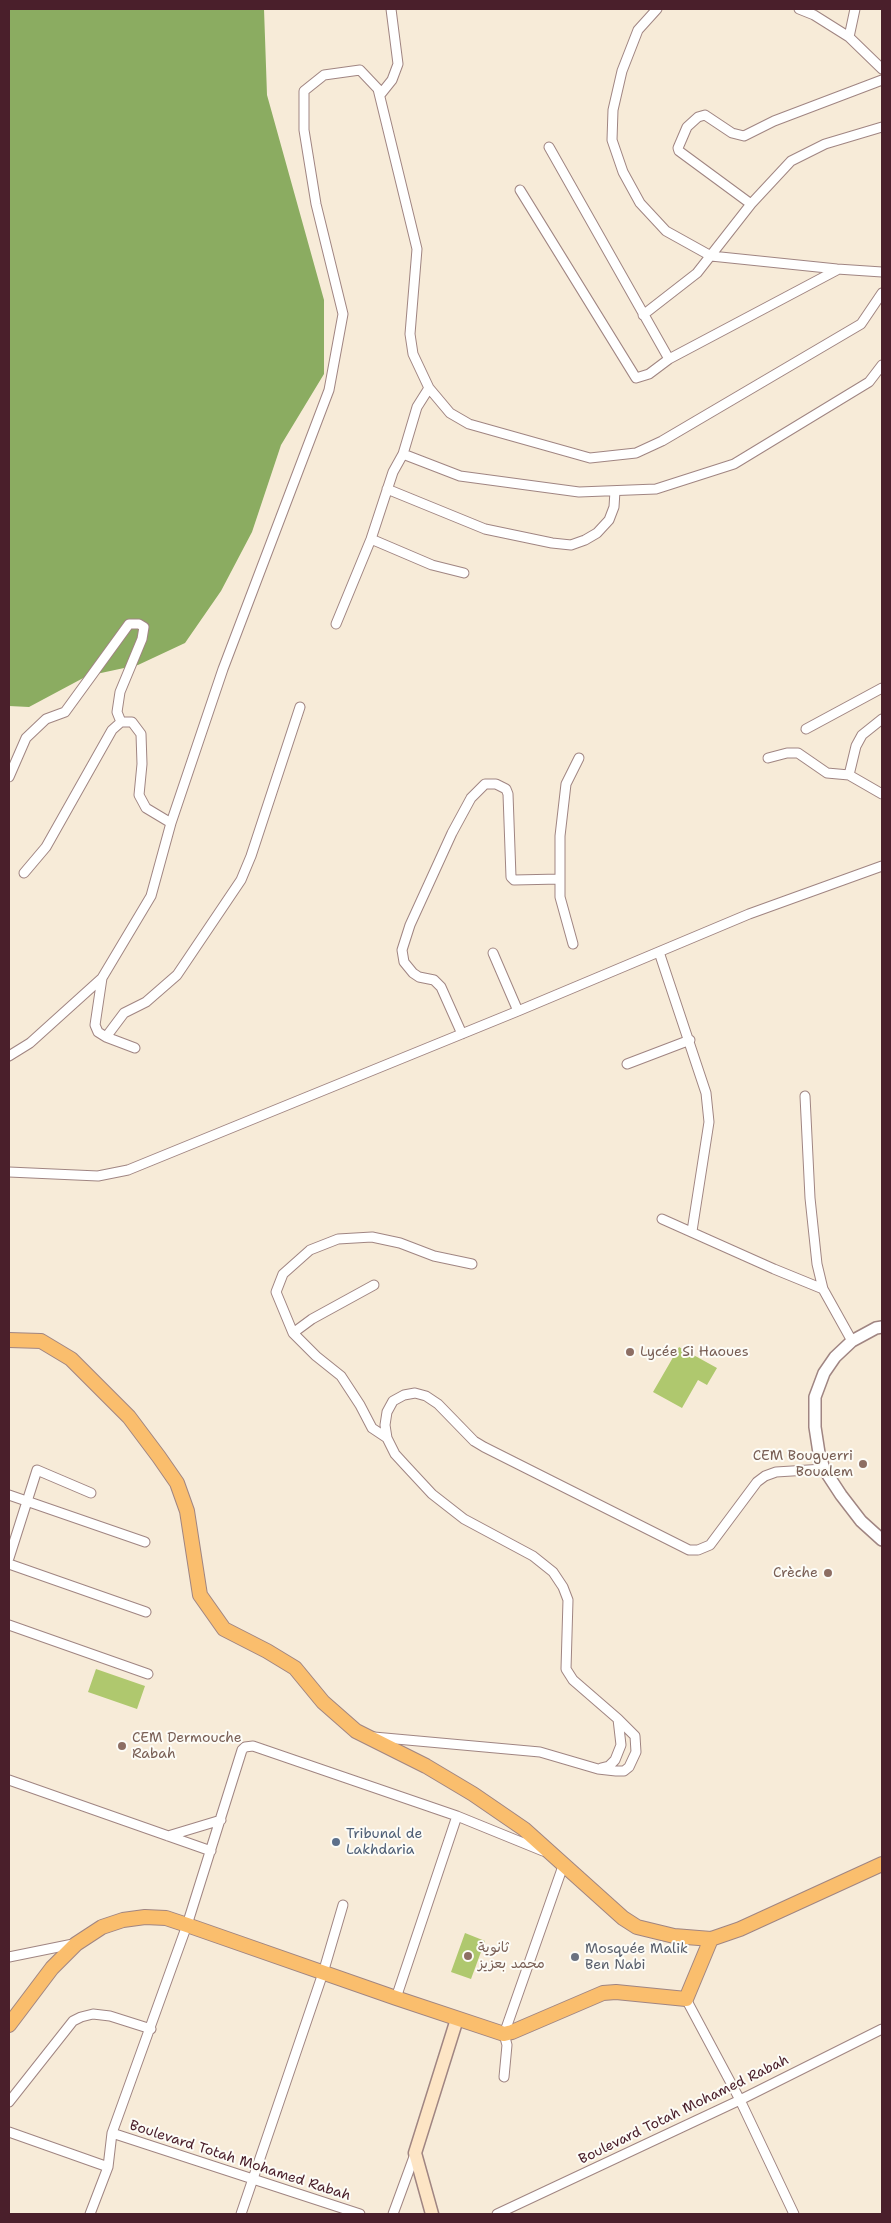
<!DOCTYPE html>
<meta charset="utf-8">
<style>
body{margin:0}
#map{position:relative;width:891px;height:2223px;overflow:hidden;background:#f7ebd8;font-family:"Shantell Sans",sans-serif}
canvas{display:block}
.frame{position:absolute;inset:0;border:10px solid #4a1f2b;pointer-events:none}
</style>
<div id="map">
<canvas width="891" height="2223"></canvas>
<div class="frame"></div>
</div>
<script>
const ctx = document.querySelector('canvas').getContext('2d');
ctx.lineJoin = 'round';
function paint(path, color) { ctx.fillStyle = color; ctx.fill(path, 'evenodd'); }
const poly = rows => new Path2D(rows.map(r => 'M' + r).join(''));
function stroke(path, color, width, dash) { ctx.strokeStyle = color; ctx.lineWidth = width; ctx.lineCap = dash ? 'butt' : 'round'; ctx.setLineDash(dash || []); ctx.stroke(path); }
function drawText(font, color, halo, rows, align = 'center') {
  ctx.font = font + ' "Shantell Sans","Playpen Sans Arabic",sans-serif'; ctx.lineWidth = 4; ctx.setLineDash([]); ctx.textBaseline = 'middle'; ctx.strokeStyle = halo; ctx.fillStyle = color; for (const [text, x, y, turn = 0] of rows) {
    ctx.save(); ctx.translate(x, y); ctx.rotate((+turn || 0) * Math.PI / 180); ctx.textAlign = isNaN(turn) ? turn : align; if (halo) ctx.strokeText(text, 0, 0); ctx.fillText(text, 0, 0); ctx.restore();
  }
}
const green = poly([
 [679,1347,717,1368,707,1385,698,1380,682,1408,653,1392],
 [96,1669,145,1686,137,1709,88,1692],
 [465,1933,485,1941,471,1979,451,1972]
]);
const forest = poly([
 [9,9,264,9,267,95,324,300,324,374,281,445,252,532,221,591,185,643,138,665,87,676,29,707,9,706]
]);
const minor = poly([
 [657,9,638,30,622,71,613,110,612,140,623,172,640,203,666,231,711,256,837,269,882,272],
 [799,9,814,15,849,37,882,69],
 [849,37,855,9],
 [380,95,392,80,398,64,391,9],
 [549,147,669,359],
 [520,190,636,378,649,374,669,359,837,270],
 [751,204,679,151,678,148,687,127,698,117,705,115,732,133,744,136,774,121,882,80],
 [643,315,697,273,751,204,791,161,825,144,882,127],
 [429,388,417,407,403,454,460,476,579,492,656,489,734,464,869,382,882,365],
 [387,489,485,529,552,543,571,545,585,540,597,533,609,520,614,507,615,491],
 [371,539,432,565,464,573],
 [336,624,371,539,393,472,403,454],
 [882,719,862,735,856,746,849,775,882,794],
 [806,729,882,688],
 [768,758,787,753,798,753,827,773,849,775],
 [9,777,26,738,46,719,65,712,129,624,139,624,144,627,142,639,120,692,117,712,121,722],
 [24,873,46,847,112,730,121,722,132,722,141,734,142,764,139,795,146,808,171,823],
 [573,944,560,897,560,836,566,784,579,758],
 [659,952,706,1093,709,1122,692,1231],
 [493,953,518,1011],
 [102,978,95,1025,98,1032,106,1037,124,1013,146,1002,177,975,241,880,251,856,300,707],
 [462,1034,441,987,434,980,419,977,413,973,404,962,402,950,410,925,452,833,471,798,485,784,496,784,506,789,508,794,511,877,514,880,560,879],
 [106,1037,135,1048],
 [9,1056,30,1043,102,978,151,896,171,823,223,669,329,390,343,314,316,204,304,130,304,91,324,75,360,70,378,89,417,249,410,334,413,354,429,388,450,413,469,424,590,458,636,453,662,441,861,324,882,293],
 [627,1064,690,1040],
 [805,1096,810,1198,817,1264,823,1289,852,1341],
 [9,1172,98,1176,128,1170,518,1011,749,914,882,866],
 [662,1219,774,1269,823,1289],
 [293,1333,312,1319,374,1285],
 [387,1438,372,1428,360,1405,341,1376,316,1356,293,1333,276,1292,283,1274,310,1250,338,1239,372,1237,400,1243,434,1256,472,1264],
 [9,1495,145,1542],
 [9,1558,37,1470,91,1493],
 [9,1564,146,1612],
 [9,1625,148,1674],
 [374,1737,540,1752,598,1769,616,1771,624,1771,629,1767,636,1752,635,1736,618,1719,573,1680,566,1669,568,1600,563,1587,553,1572,533,1556,464,1519,432,1494,406,1466,395,1454,387,1438,385,1425,387,1412,393,1401,404,1395,415,1393,426,1396,438,1404,474,1441,484,1447,689,1550,698,1550,710,1545,757,1482,765,1476,776,1472,824,1469],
 [601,1768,609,1766,615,1760,621,1745,618,1719],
 [9,1780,211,1851],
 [168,1836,221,1820],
 [9,1957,73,1944],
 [396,1998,457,1816],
 [686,1999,740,2100,794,2214],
 [504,2077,507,2045,504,2034,563,1866],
 [9,2102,73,2021,81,2017,93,2014,110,2016,151,2029],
 [9,2132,108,2167],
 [112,2133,360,2214],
 [90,2214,108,2167,112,2133,187,1925,242,1750,245,1747,253,1746,457,1816,543,1851],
 [241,2214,323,1973,343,1905],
 [393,2214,415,2154],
 [497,2214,740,2100,882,2029]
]);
const tertiary = poly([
 [882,1327,876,1328,852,1341,835,1357,824,1373,815,1397,815,1427,819,1453,824,1469,841,1495,861,1521,882,1540]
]);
const secondary = poly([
 [432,2214,415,2153,457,2019]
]);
const primary = poly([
 [9,1340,41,1341,71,1359,129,1417,159,1457,177,1483,187,1511,200,1595,224,1629,267,1651,295,1668,323,1702,356,1731,426,1766,473,1794,524,1829,623,1918,637,1927,674,1936,711,1939,740,1929,882,1864],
 [9,2025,52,1968,76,1944,102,1927,123,1920,145,1917,166,1918,187,1925,396,1998,504,2034,512,2032,603,1993,616,1992,686,1999,711,1939]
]);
const markers = [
 [630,1352,5,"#8d6e63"],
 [863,1464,5,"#8d6e63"],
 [828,1573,5,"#8d6e63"],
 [122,1746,5,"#8d6e63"],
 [336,1842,5,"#5c6f8a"],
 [468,1956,5,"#8d6e63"],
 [575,1957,5,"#6b7280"]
];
const educationNames = [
 ["Lycée Si Haoues",640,1352],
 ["CEM Bouguerri",853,1456,"right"],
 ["Boualem",853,1472,"right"],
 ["Crèche",818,1573,"right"],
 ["CEM Dermouche",132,1738],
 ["Rabah",132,1754],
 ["ثانوية",478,1948],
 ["محمد بعزيز",478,1964]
];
const serviceNames = [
 ["Tribunal de",346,1834],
 ["Lakhdaria",346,1850]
];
const worshipNames = [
 ["Mosquée Malik",585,1949],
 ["Ben Nabi",585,1965]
];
const streetNames = [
 ["Boulevard Totah Mohamed Rabah",684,2110,-26],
 ["Boulevard Totah Mohamed Rabah",240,2161,18]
];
paint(green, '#afc86e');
paint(forest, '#8bac61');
stroke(minor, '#a08582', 11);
stroke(tertiary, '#a08582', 14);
stroke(secondary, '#a08582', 15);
stroke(primary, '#a08582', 16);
stroke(minor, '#fff', 9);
stroke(tertiary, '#fff', 11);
stroke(secondary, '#fde5c5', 12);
stroke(primary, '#fabe6d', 14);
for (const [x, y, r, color] of markers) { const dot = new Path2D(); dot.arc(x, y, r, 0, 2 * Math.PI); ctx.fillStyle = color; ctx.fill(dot); stroke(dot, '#fdfcf7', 2); }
drawText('14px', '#785e54', '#fdfcf7', educationNames, 'left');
drawText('14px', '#4e5e75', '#fdfcf7', serviceNames, 'left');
drawText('14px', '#5b616d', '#fdfcf7', worshipNames, 'left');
drawText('14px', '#4a1f2b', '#fdfcf7', streetNames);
</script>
